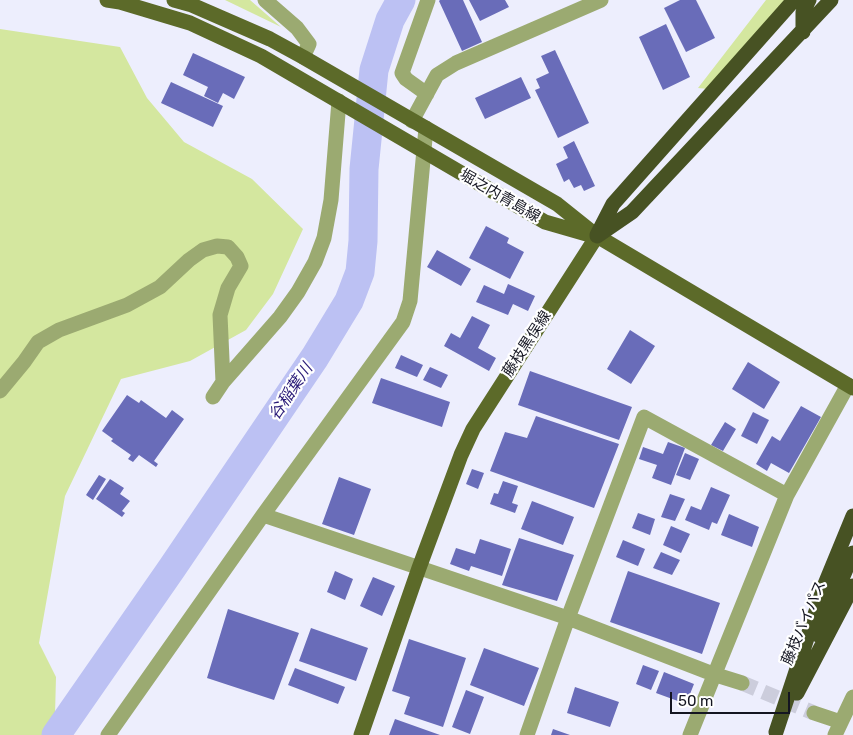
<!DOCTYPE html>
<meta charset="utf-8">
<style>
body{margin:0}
#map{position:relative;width:853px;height:735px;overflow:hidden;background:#edeefd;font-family:Rubik,sans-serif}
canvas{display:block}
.scale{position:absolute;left:670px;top:692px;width:120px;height:22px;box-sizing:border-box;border:2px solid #141521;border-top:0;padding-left:6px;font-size:15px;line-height:18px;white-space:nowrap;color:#141521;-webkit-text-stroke:4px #fff;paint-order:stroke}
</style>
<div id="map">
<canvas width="853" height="735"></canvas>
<div class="scale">50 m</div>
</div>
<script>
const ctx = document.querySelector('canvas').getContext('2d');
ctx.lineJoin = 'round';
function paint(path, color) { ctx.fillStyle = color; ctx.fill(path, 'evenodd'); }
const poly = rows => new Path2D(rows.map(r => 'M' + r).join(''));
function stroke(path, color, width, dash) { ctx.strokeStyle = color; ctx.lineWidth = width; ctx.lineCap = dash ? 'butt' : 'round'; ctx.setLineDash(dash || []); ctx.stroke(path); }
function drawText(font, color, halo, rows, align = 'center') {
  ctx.font = font + ' Rubik,"Noto Sans JP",sans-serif'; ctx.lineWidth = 4.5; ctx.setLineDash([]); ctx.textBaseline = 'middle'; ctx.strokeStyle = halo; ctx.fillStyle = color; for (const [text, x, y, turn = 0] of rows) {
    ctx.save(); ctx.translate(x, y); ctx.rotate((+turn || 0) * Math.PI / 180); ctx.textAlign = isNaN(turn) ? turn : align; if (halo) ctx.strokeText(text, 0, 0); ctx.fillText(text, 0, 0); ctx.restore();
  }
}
const green = poly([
 [225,0,250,0,281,27],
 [766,0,786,0,708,89,698,88],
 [0,29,120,47,147,98,184,142,252,179,303,229,273,294,246,330,190,361,121,379,65,496,39,643,56,677,55,715,43,735,0,735]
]);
const river = poly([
 [56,735,172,568,315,357,349,301,360,272,363,241,364,169,374,70,390,20,401,0]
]);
const building = poly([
 [440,0,463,0,482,42,462,51,439,1],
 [469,0,505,0,509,7,480,21],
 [680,0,696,0,715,38,686,52,664,8],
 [666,24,690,77,663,90,639,37],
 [555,50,589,123,558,138,535,90,540,88,536,79,549,73,541,56],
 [193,53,245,77,234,99,223,93,218,103,204,96,208,87,183,75],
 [521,77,531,98,485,119,475,98],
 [171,82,223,106,213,127,161,103],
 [574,141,595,186,584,191,581,185,574,188,569,179,564,182,556,164,568,158,563,147],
 [486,226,509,238,507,243,524,252,510,279,469,258],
 [437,250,471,269,461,286,427,267],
 [508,284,535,296,528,311,513,304,508,315,476,302,484,285,504,294],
 [472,316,490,325,478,348,496,358,489,371,444,346,451,333,460,338],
 [630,330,655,346,631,384,607,369],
 [401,355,423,365,417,377,395,368],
 [748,362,780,382,764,409,732,389],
 [430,367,448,375,441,388,423,380],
 [530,371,632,407,619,440,518,405],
 [381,378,450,402,442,427,372,403],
 [127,395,139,403,141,400,166,418,172,410,184,419,154,461,158,464,156,467,139,455,133,462,128,459,131,455,111,441,113,439,102,431],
 [801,406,821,417,789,473,771,463,767,471,756,464,772,436,780,441],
 [753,412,769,420,757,444,741,436],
 [536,416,619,444,594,508,490,471,505,432,527,438],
 [725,422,736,429,723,451,711,445],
 [668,442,685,448,671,485,652,478,657,465,639,459,643,447,663,454],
 [685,453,699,459,690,480,676,475],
 [472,469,484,473,478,489,466,484],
 [99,475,106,479,93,500,86,495],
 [339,477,371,489,354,535,322,524],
 [110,479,124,488,120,494,130,501,122,511,125,513,122,517,96,499],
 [503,481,518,486,512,503,518,505,515,513,490,504,494,493,498,494],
 [711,487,730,495,717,524,712,522,709,530,685,520,691,506,701,510],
 [670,494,685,499,675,521,661,517],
 [532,501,574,517,563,545,521,529],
 [638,513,655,519,650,535,632,528],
 [729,514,759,527,752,547,721,535],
 [671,526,690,534,681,553,663,545],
 [519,538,574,555,557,601,502,585],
 [480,539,511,549,502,576,471,566,469,571,450,564,456,548,475,554],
 [623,540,645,549,638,566,616,557],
 [661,552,680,560,672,575,653,568],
 [335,571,353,579,345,600,327,592],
 [628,571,720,603,702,654,610,622],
 [373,577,395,586,382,616,360,606],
 [228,609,299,633,274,700,207,678],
 [311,628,368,648,356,681,299,661],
 [409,639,466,658,443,727,404,714,410,697,392,691],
 [484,648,539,668,524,706,470,685],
 [643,665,659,671,651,690,636,684],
 [295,668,345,687,338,704,288,685],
 [664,672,694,684,686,704,656,693],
 [575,687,619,702,610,727,567,713],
 [466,690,484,697,470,734,452,727],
 [395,719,440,735,389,735],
 [553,729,570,735,551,735]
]);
const minorTunnel = poly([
 [742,683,814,713]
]);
const minor = poly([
 [265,0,297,28,309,44,303,57],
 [427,94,406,79,402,73,428,0],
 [412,121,437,75,456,63,601,0],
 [0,391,24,362,38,342,59,330,127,305,160,287,189,260,203,250,217,246,228,247,237,257,241,266,228,288,220,315,223,382],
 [213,397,223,382,280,317,298,292,315,262,324,238,331,200,339,101],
 [263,515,568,618,713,674,742,683],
 [814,713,841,722],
 [108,735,263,515,403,322,410,301,426,128],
 [527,735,568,618,644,417,787,495],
 [690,735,787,495,848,385],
 [835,735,853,697]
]);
const major = poly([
 [107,0,120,2,190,23,261,56,545,222,590,235],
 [174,0,192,5,270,39,303,57,557,204,597,236,853,388],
 [361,735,419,568,461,455,473,429,597,236]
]);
const highway = poly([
 [803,32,803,12,809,0],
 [597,235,613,204,794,0],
 [597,236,632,212,831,0],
 [818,635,853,553],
 [797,693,853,586],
 [776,732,825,584,853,516]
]);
const streetNames = [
 ["堀之内青島線",500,196,30],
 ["藤枝黒俣線",527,344,-57],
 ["藤枝バイパス",804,623,-67]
];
const waterNames = [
 ["谷稲葉川",291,392,-56]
];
paint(green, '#d4e79f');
stroke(river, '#bcc1f3', 29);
paint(building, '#696cb9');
stroke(minorTunnel, '#cccddc', 15, [15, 8]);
stroke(minor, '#9baa71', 15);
stroke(major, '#5c6a29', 15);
stroke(highway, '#475223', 15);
drawText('15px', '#141521', '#fff', streetNames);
drawText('italic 16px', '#281977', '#fff', waterNames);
</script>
